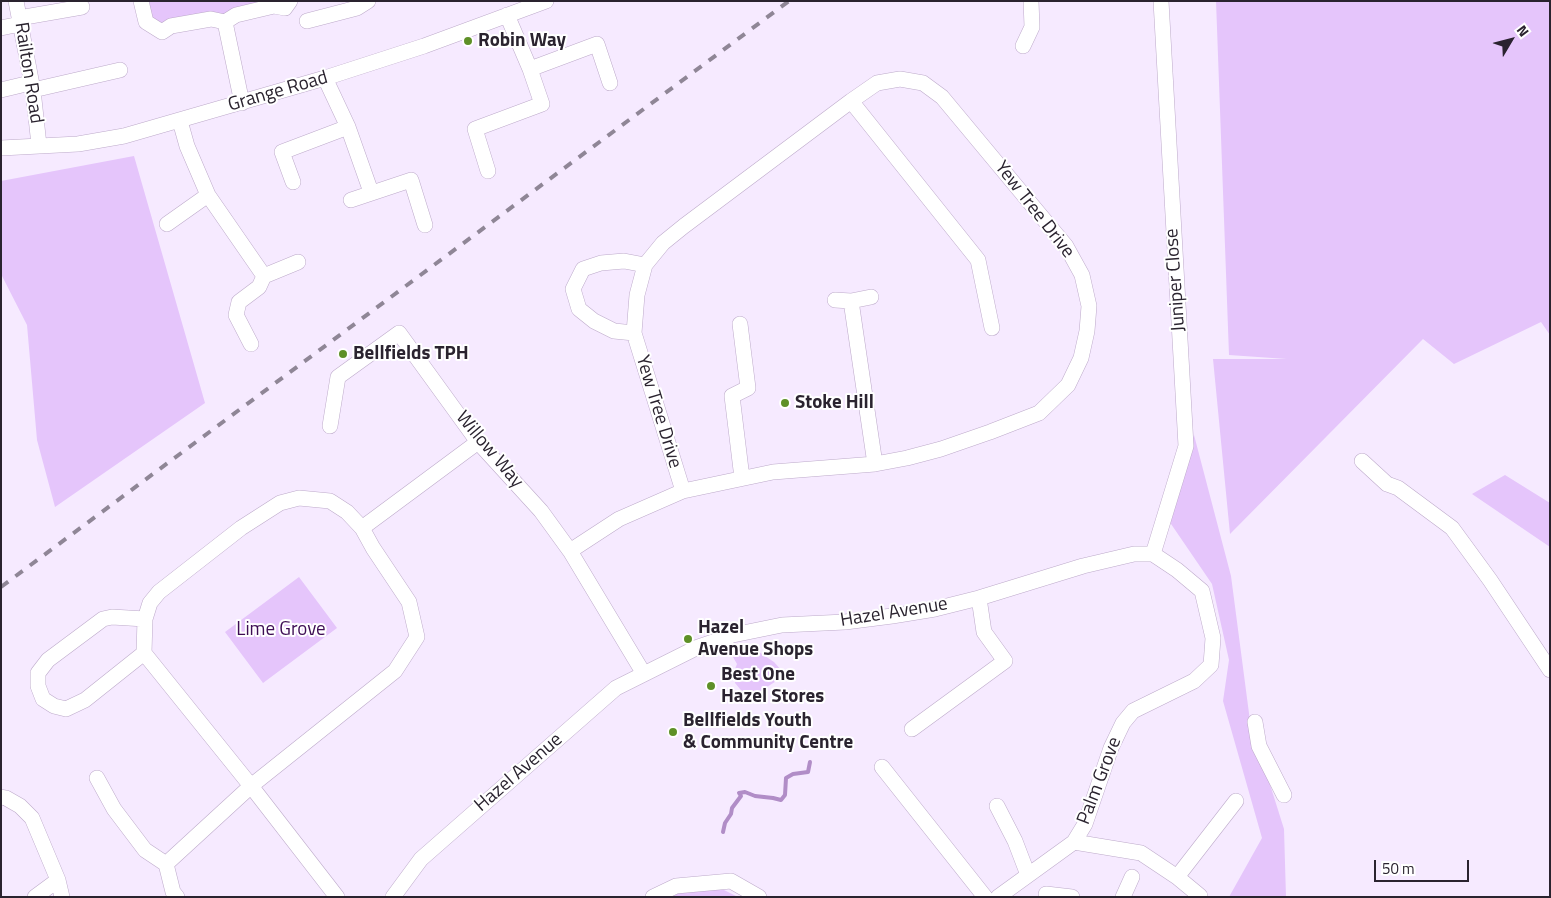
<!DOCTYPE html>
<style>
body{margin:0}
#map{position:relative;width:1551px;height:898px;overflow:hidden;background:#f6eaff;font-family:"Titillium Web",sans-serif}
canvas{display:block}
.frame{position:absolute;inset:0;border:2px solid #2a232f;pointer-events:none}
.north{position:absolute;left:1486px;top:15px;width:50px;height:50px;-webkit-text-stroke:4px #fff;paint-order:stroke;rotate:53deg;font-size:14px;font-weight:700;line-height:20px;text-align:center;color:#2a232f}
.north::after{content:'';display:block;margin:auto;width:18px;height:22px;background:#2a232f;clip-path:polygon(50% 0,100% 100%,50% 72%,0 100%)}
.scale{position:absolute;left:1374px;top:860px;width:95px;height:22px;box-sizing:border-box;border:2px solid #2a232f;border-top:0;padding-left:6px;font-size:15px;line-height:18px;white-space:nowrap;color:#2a232f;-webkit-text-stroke:4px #fff;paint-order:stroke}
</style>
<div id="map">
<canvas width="1551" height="898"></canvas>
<div class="frame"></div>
<div class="north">N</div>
<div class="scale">50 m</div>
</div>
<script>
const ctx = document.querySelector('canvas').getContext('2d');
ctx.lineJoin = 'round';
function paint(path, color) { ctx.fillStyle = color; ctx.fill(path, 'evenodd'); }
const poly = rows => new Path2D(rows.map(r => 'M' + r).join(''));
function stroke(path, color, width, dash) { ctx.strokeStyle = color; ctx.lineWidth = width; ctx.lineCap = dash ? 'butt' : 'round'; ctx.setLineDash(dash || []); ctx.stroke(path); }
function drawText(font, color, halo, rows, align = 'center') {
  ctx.font = font + ' "Titillium Web",sans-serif'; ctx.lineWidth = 4; ctx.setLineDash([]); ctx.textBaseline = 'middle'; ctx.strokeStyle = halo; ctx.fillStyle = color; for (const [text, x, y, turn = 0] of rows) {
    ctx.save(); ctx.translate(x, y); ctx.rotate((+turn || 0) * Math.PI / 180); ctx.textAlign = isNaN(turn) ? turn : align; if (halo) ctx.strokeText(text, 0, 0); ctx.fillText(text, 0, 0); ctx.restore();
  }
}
const green = poly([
 [146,1,273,1,224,16,163,26,150,18],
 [1216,1,1550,1,1550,335,1541,322,1454,364,1423,339,1230,534,1213,359,1287,359,1229,355],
 [134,156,205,403,55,507,37,440,27,325,1,274,1,181],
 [1194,435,1231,576,1250,721,1284,829,1286,897,1229,897,1262,838,1223,701,1229,660,1212,584,1169,521],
 [1505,475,1550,503,1550,547,1472,494],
 [299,577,337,628,263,683,225,632],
 [750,646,774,662,782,671,781,678,756,694,745,695,735,683,733,674,737,664,733,657],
 [722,889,738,897,672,897,680,892]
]);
const stream = poly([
 [723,832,725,823,731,814,732,808,741,796,739,793,745,792,755,796,773,798,781,800,785,795,786,778,793,774,808,772,810,762]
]);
const minor = poly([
 [16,1,33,90,39,145],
 [141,1,146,22,162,32,171,26,211,19,225,22,236,15,274,6,285,8,290,1],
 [507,15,530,69,597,44,610,83],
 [19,18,82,7],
 [307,21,357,8,368,1],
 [225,22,242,103],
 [1,28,20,24],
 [1023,46,1032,27,1031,1],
 [325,78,348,127,371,192],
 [1,90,30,83],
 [33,90,120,70],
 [851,101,978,260,992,328],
 [1,148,78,144,124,136,325,78,424,46,546,1],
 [488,171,475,129,542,104,530,69],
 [293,182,282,152,348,127],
 [208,195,264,276,298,262],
 [351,200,411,180,425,225],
 [167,224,208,195,187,146,180,121],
 [835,300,851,301,871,297],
 [851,301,875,464],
 [740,324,748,388,732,396,742,478],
 [634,333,637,295,645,265],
 [251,344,236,315,239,302,259,287,264,276],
 [330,426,338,377,399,333,478,442,541,511,570,551,644,674],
 [1362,461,1387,484,1398,488,1452,528,1490,580,1550,670],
 [570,551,619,519,683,491,773,472,875,464,907,458,941,449,990,432,1039,413,1068,385,1081,358,1087,331,1089,306,1082,275,1066,246,942,97,923,83,900,79,877,83,851,101,684,226,663,243,645,265,624,261,601,263,583,269,573,289,579,309,594,321,614,331,634,333,683,491],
 [1153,554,1186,446,1161,1],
 [145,619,112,617,103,619,48,660,38,673,38,686,43,699,54,706,66,709,85,700,144,653,145,619,150,603,159,592,241,528,280,503,299,498,330,501,347,512,362,528,478,442],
 [144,653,251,786,166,864],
 [1255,722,1259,746,1284,795],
 [912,729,1005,661,984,632,979,598],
 [882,767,985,897],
 [97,778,114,809,145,850,166,864,173,892,177,897],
 [1,797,6,798,20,806,32,818,58,880,62,897],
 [997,806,1015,841,1028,875],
 [1074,842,1141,853,1177,877,1236,801],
 [1177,877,1200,896],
 [1046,894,1072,897],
 [35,897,58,880],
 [337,897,251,786,395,671,417,637,409,602,373,548,362,528],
 [393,897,421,859,616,688,698,647,733,635,782,625,845,622,892,616,935,609,979,598,1083,566,1134,554,1153,554],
 [653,897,676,886,731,881,759,897],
 [998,897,1074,842,1085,824,1111,748,1123,723,1133,711,1194,681,1211,665,1213,638,1202,591,1177,570,1153,554],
 [1123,897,1132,877]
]);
const rail = poly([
 [1,587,789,1]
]);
const markers = [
 [468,41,5,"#5e9027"],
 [343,354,5,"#5e9027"],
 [785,403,5,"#5e9027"],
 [688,639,5,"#5e9027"],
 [711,686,5,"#5e9027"],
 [673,732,5,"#5e9027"]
];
const poiNames = [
 ["Robin Way",478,41],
 ["Bellfields TPH",353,354],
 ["Stoke Hill",795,403],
 ["Hazel",698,628],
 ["Avenue Shops",698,650],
 ["Best One",721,675],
 ["Hazel Stores",721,697],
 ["Bellfields Youth",683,721],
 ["& Community Centre",683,743]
];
const streetNames = [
 ["Railton Road",28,73,81],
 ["Grange Road",278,92,-16],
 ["Yew Tree Drive",1034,210,52],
 ["Juniper Close",1176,280,-94],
 ["Yew Tree Drive",658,412,73],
 ["Willow Way",489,450,50],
 ["Hazel Avenue",894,613,-9],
 ["Hazel Avenue",519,773,-41],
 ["Palm Grove",1100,781,-69]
];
const parkNames = [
 ["Lime Grove",281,630]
];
paint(green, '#e5c5fb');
stroke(stream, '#b18dc7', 4);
stroke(minor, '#bdaaca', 16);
stroke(minor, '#fff', 15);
stroke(rail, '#8f8696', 4, [9, 9]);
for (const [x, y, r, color] of markers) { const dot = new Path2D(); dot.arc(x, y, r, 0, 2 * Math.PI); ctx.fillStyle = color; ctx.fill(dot); stroke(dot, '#fff', 2); }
drawText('bold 19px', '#2a232f', '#fff', poiNames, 'left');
drawText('19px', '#2a232f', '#fff', streetNames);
drawText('19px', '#3d0d54', '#fff', parkNames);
</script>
